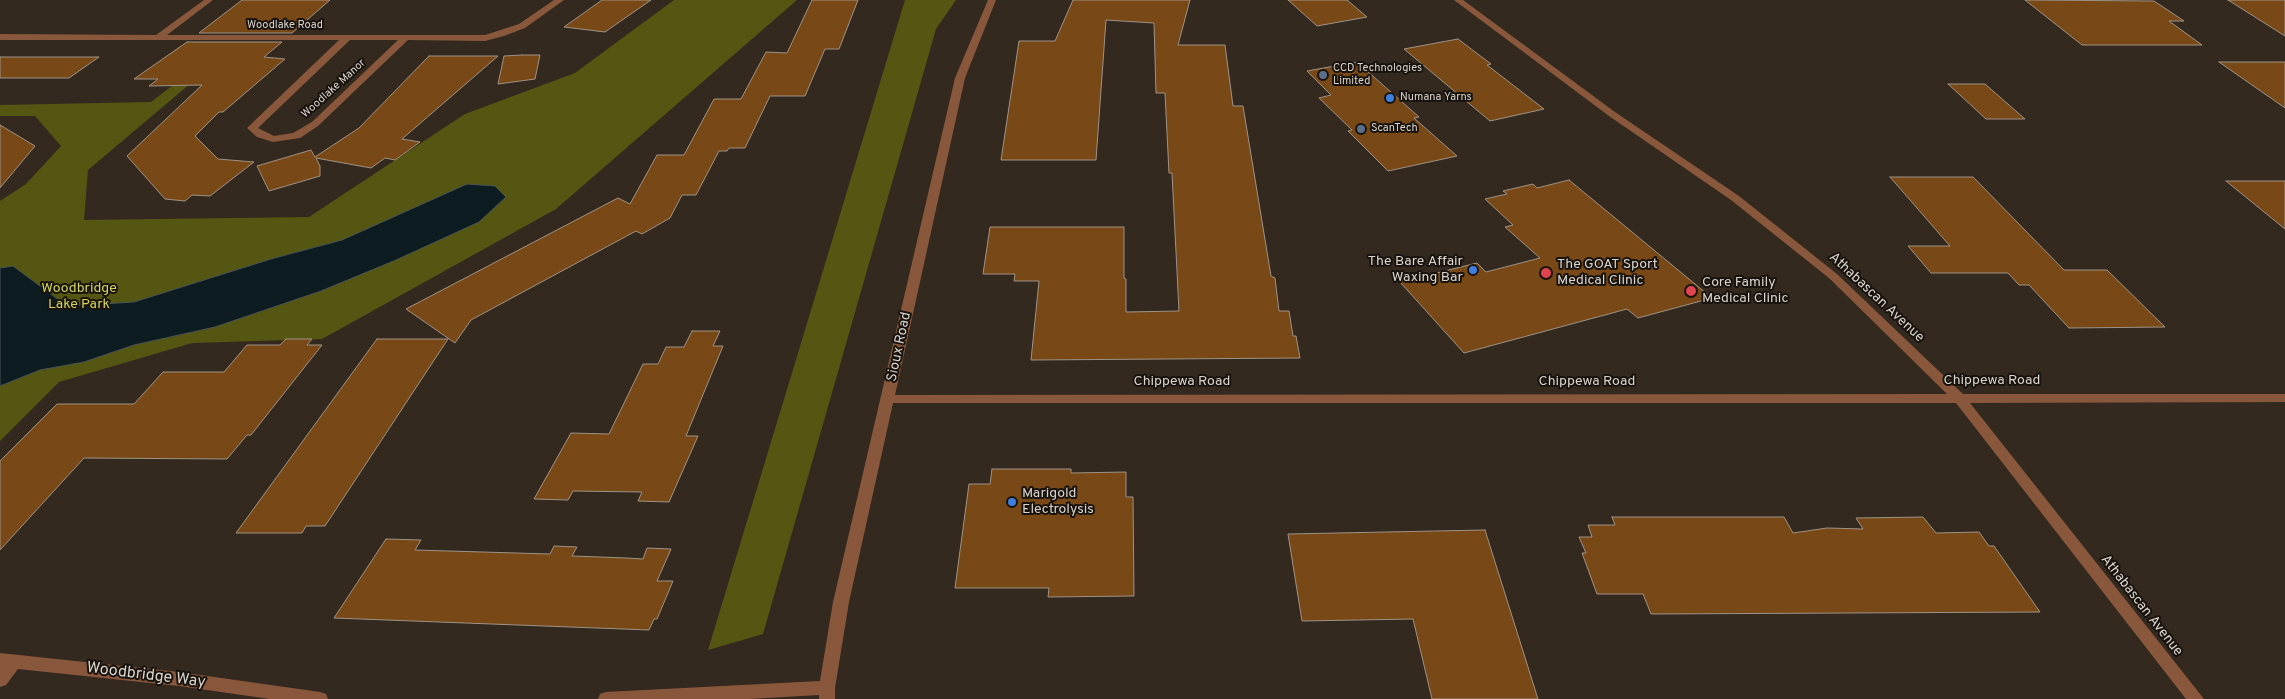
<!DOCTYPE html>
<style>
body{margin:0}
canvas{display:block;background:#34291f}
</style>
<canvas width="2285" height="699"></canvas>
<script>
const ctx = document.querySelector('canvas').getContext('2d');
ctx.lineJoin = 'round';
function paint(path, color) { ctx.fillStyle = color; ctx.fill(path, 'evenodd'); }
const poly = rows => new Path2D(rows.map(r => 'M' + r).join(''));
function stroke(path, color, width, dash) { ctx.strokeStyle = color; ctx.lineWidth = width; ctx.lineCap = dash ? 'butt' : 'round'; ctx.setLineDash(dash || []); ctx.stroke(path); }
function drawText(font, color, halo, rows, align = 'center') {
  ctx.font = font + ' Overpass,sans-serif'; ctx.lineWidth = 4; ctx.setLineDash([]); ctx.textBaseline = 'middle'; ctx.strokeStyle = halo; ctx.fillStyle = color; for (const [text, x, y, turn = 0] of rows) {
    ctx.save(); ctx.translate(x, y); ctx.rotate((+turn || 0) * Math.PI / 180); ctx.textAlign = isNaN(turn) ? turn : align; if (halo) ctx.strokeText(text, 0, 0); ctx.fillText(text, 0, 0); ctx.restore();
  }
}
const green = poly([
 [674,0,797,0,556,209,322,339,192,343,59,382,0,441,0,201,26,184,61,146,35,116,0,116,0,105,151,102,219,50,230,50,88,170,84,220,309,217,465,114,575,73],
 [905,0,956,0,936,29,763,634,708,650]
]);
const water = poly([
 [467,184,495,186,506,197,479,222,396,260,321,291,215,327,134,345,84,362,40,370,0,386,0,268,13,266,67,306,134,302,271,259,342,240,467,184]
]);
const building = poly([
 [242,0,330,0,292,33,199,33,242,0],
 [602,0,651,0,605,32,564,27,602,0],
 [812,0,858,0,839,49,825,49,805,96,770,96,745,148,729,148,727,151,719,151,696,195,682,195,670,218,642,234,636,231,471,320,455,343,406,309,618,198,630,204,657,155,684,155,714,99,741,99,766,52,787,53,812,0],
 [1073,0,1190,0,1178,45,1225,45,1233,106,1243,106,1271,276,1275,278,1279,311,1289,311,1293,336,1296,336,1300,358,1031,360,1039,281,1014,281,1015,274,983,274,990,227,1124,227,1124,278,1126,279,1126,312,1179,311,1172,173,1169,173,1165,93,1156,93,1154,23,1106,20,1096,160,1001,160,1019,41,1055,41,1073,0],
 [1288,0,1347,0,1367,17,1317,26,1288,0],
 [2025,0,2154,1,2184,21,2169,21,2202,45,2082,45,2025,0],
 [2228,0,2285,0,2285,36,2228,0],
 [1458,39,1491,64,1487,65,1544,109,1490,121,1404,49,1458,39],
 [187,42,282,42,264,57,285,59,223,112,219,112,195,136,218,159,254,162,210,196,192,195,185,201,165,199,127,156,202,85,149,86,158,79,134,79,187,42],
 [522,55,540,55,535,79,498,84,504,56,522,55],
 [429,56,498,56,402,139,420,142,395,160,385,158,371,168,316,158,320,166,320,176,269,191,257,166,311,150,315,157,359,128,429,56],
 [0,57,99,57,69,78,0,78,0,57],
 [1357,62,1419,117,1414,118,1457,156,1388,171,1348,131,1352,130,1319,98,1331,95,1307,71,1357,62],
 [2219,62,2285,62,2285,108,2219,62],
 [1948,84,1985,84,2025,119,1986,119,1948,84],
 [0,125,35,146,0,188,0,125],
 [1890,177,1973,177,2064,270,2107,270,2165,327,2069,328,2029,285,2019,285,2008,273,1931,273,1908,246,1950,246,1890,177],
 [1569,180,1712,298,1638,318,1627,309,1464,353,1400,282,1477,263,1486,272,1540,258,1505,227,1513,225,1485,199,1507,194,1503,191,1533,184,1537,188,1569,180],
 [2226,181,2285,181,2285,229,2226,181],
 [692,331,720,331,713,346,723,346,686,436,698,436,669,502,638,501,642,492,573,491,568,500,534,499,571,433,609,434,643,364,658,364,666,347,684,347,692,331],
 [286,339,312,339,307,345,322,345,251,435,247,435,227,459,84,458,0,550,0,461,57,404,134,404,163,372,224,372,247,345,280,345,286,339],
 [377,339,448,339,325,526,306,526,302,533,236,533,377,339],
 [992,469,1071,469,1071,473,1126,472,1126,497,1133,497,1134,596,1048,597,1049,588,955,588,969,484,990,484,992,469],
 [1612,517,1784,517,1793,533,1827,528,1863,529,1856,518,1923,517,1936,533,1979,532,1989,546,1994,546,2040,612,1651,614,1643,594,1597,594,1582,553,1586,553,1579,537,1592,537,1588,525,1615,525,1612,517],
 [1485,530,1538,699,1432,699,1413,619,1302,621,1288,534,1485,530],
 [386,539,421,540,415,550,550,554,554,546,577,547,572,556,627,558,643,559,647,548,671,549,657,581,673,581,657,619,654,619,649,630,334,618,386,539]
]);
const minor = poly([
 [204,0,213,0,167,35,485,35,519,24,554,0,564,0,525,28,504,36,485,41,408,40,318,126,300,138,273,142,257,137,247,128,339,40,0,40,0,34,156,35,204,0],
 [350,40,398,40,312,122,293,133,274,136,258,128,350,40],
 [988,0,996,0,965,78,895,395,1947,394,1829,278,1731,200,1609,116,1454,0,1463,0,1615,112,1739,196,1837,274,1963,394,2285,394,2285,402,1970,403,2204,699,2186,699,1956,403,893,403,849,602,835,688,835,699,819,699,819,695,749,699,598,699,600,694,606,692,820,681,833,602,955,78,988,0],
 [0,653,179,672,320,692,326,694,328,699,270,699,179,686,18,669,6,685,0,687,0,653]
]);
const markers = [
 [1323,75,5,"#5c6f8a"],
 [1390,98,5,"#3f7fe0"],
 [1361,129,5,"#5c6f8a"],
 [1473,270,5,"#3f7fe0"],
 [1546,273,6,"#e0444e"],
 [1691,291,6,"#e0444e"],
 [1012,502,5,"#3f7fe0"]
];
const farStreetnames = [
 ["Woodlake Road",285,26],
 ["Woodlake Manor",334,89,-42]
];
const farPoinames = [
 ["CCD Technologies",1333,69],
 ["Limited",1333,82],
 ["Numana Yarns",1400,98],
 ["ScanTech",1371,129]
];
const poiNames = [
 ["The Bare Affair",1463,262,"right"],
 ["Waxing Bar",1463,278,"right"],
 ["The GOAT Sport",1557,265],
 ["Medical Clinic",1557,281],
 ["Core Family",1702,283],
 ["Medical Clinic",1702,299],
 ["Marigold",1022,494],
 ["Electrolysis",1022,510]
];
const parkNames = [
 ["Woodbridge",79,289],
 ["Lake Park",79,305]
];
const streetNames = [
 ["Athabascan Avenue",1876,298,43],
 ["Sioux Road",900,347,-78],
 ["Chippewa Road",1992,381],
 ["Chippewa Road",1182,382],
 ["Chippewa Road",1587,382],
 ["Athabascan Avenue",2141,606,52]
];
const nearStreetnames = [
 ["Woodbridge Way",146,676,7]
];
paint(green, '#545612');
paint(water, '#0c1c20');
stroke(water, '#4a5354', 1);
paint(building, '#784916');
stroke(building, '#9f9286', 1);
paint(minor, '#89573c');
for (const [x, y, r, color] of markers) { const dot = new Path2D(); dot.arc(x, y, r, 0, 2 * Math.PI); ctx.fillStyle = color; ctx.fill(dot); stroke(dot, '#18130e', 2); }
drawText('11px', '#dad3cc', '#18130e', farStreetnames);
drawText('11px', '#dad3cc', '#18130e', farPoinames, 'left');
drawText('14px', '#dad3cc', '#18130e', poiNames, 'left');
drawText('14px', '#d2d55d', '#18130e', parkNames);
drawText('14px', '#dad3cc', '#18130e', streetNames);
drawText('16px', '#dad3cc', '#18130e', nearStreetnames);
</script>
